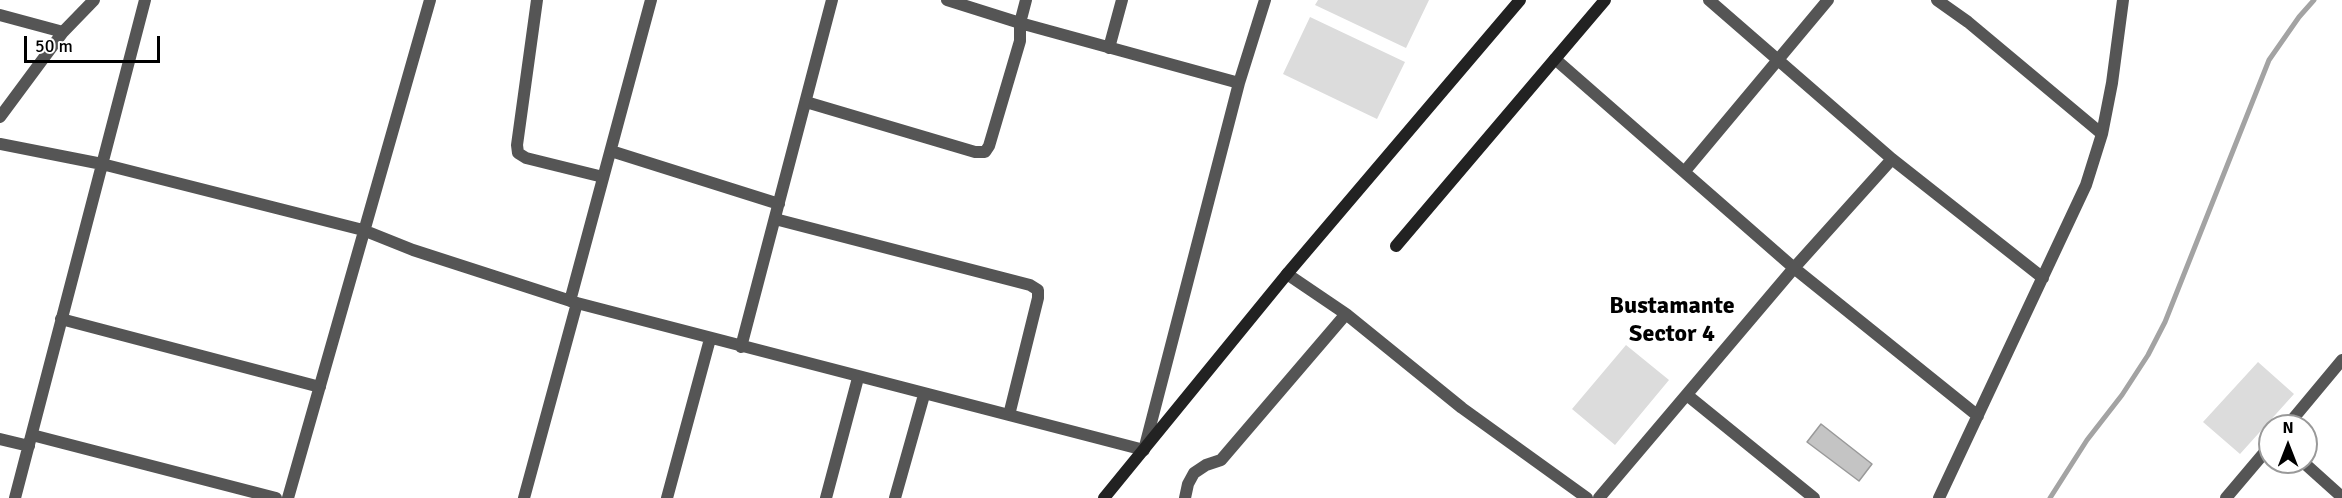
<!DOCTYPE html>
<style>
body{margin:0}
#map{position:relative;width:2342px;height:498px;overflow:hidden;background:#fff;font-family:Signika,sans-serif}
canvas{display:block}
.north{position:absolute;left:2258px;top:414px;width:60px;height:60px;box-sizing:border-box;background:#fff;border:2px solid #999;border-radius:50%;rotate:0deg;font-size:16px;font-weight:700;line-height:24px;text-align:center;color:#000}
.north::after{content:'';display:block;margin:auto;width:21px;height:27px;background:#000;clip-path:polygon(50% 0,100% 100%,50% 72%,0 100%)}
.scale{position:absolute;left:24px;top:36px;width:136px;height:27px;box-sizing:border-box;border:3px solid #000;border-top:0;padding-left:8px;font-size:18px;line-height:21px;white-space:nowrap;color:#000;-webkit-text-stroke:4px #fff;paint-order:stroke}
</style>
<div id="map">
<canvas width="2342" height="498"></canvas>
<div class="north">N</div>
<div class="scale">50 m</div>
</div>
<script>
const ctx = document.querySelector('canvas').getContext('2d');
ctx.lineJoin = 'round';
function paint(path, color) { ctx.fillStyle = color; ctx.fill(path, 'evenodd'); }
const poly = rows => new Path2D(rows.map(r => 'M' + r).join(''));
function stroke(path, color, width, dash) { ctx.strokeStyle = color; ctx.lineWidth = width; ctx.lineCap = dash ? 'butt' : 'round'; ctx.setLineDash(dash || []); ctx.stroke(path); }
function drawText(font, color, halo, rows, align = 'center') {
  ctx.font = font + ' Signika,sans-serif'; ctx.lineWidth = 5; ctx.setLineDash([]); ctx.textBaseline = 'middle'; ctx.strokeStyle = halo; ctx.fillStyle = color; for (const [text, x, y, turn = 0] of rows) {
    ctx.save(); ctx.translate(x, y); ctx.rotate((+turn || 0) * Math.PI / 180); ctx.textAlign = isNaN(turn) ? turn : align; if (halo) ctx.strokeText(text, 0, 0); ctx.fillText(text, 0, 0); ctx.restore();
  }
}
const green = poly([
 [1318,0,1429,0,1406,48,1315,5],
 [1310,17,1405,62,1377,119,1283,74],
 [1626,345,1669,380,1615,445,1572,409],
 [2258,362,2294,394,2240,454,2203,422]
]);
const stream = poly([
 [2050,498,2087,440,2122,395,2148,355,2165,322,2269,60,2299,17,2314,0]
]);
const building = poly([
 [1821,424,1872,464,1859,481,1807,442,1821,424]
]);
const street = poly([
 [537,0,517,145,518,153,526,158,603,177],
 [947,0,1020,23,1239,83],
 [1709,0,1892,159,2043,278],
 [1937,0,1968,22,2102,134],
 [0,15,63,32],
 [1109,48,1122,0],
 [1555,59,1794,268,1978,416],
 [806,102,975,152,985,152,989,146,1020,41,1020,23,1026,0],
 [0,117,63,32,94,0],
 [0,144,102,164,363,230,413,250,577,303,1144,450,1239,83,1265,0],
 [611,151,779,204],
 [1685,171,1828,0],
 [775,219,1030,285,1038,290,1038,298,1009,415],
 [1287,274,1346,314,1462,408,1587,498],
 [570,301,651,0],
 [61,319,320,387],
 [741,347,832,0],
 [1687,395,1814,498],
 [2287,426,2342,360],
 [32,435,276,498],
 [0,439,29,446],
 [2303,462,2342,497],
 [15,498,145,0],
 [288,498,430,0],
 [524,498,577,303],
 [667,498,710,339],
 [826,498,858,378],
 [895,498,924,395],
 [1185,498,1188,484,1194,473,1206,465,1221,460,1346,314],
 [1599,498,1794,268,1892,159],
 [1939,498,2086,185,2102,134,2112,83,2123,0],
 [2226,498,2270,446]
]);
const secondary = poly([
 [1396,246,1605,0],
 [1104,498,1287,274,1520,0]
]);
const neighbourhoodNames = [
 ["Bustamante",1672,307],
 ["Sector 4",1672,335]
];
paint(green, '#dcdcdc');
stroke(stream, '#a3a3a3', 5);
paint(building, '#c4c4c4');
stroke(building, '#999', 1.5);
stroke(street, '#555', 12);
stroke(secondary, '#222', 12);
drawText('bold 24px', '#000', '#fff', neighbourhoodNames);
</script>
